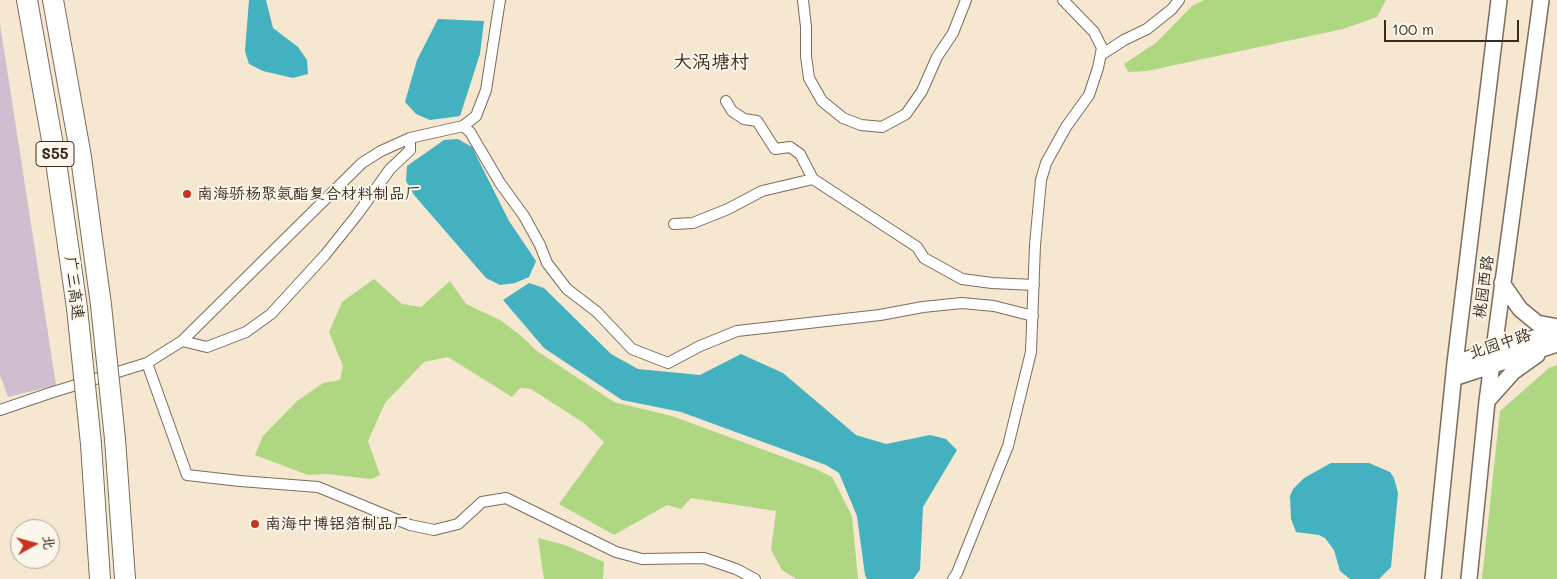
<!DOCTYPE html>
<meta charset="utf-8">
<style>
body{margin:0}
#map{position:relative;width:1557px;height:579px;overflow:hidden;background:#f5e7d0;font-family:Mali,"LXGW WenKai TC",sans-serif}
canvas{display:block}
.north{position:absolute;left:10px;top:519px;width:50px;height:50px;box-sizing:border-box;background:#fbf7ec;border:1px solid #aea59a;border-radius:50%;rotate:83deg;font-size:14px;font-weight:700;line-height:20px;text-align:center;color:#3b2a1e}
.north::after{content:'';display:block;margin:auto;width:18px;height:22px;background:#c8321e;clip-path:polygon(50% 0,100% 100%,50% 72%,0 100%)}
.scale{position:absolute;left:1384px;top:20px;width:135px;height:22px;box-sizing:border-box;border:2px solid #3b2a1e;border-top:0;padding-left:6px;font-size:15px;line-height:18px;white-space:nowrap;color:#3b2a1e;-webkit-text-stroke:4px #fbf7ec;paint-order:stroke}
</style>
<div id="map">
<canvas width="1557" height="579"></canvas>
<div class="north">北</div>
<div class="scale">100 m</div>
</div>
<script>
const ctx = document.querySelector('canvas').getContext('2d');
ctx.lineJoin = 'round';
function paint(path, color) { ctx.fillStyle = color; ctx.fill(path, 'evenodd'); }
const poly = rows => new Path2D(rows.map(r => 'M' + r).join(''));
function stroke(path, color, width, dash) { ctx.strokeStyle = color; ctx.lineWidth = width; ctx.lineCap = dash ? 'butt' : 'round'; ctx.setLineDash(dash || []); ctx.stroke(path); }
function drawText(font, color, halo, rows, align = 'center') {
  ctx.font = font + ' Mali,"LXGW WenKai TC",sans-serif'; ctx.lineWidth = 4; ctx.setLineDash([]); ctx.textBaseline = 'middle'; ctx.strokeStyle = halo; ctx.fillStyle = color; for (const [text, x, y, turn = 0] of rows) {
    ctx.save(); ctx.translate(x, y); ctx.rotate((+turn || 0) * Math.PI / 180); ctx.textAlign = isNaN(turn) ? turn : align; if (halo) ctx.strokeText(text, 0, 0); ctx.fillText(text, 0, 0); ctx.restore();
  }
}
const industrial = poly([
 [0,24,56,385,8,397,0,375]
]);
const green = poly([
 [1204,0,1386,0,1377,17,1343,29,1147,71,1128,72,1124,64,1157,42,1192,6],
 [374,279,402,304,421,307,450,281,466,304,500,320,520,335,537,351,614,402,672,416,816,469,832,477,852,516,858,579,796,579,782,570,771,550,776,511,691,498,681,509,667,505,614,535,559,504,604,442,584,423,531,389,520,388,512,397,448,357,424,362,385,403,368,441,380,475,371,479,327,474,308,475,255,455,263,436,297,401,323,383,340,380,343,366,329,332,342,302],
 [1557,365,1557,579,1482,579,1500,411,1549,368],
 [538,538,565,545,604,562,603,579,544,579]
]);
const water = poly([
 [249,0,266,0,273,28,298,47,307,60,308,74,293,78,263,71,249,64,245,51],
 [438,19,484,21,480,54,460,116,430,120,416,114,405,102,417,60],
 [458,139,472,147,509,221,536,261,529,277,515,283,500,285,486,278,414,195,406,181,407,166,444,140],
 [529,283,544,288,611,354,638,369,700,375,741,354,783,373,856,435,886,444,930,435,946,439,957,450,923,507,920,570,913,579,867,579,865,575,857,516,839,473,826,465,681,412,622,400,544,348,503,300],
 [1331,463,1369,463,1390,472,1394,478,1398,493,1391,567,1379,579,1350,579,1340,571,1334,550,1325,538,1319,535,1296,532,1291,519,1290,496,1293,489,1304,478]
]);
const street = poly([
 [803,0,806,27,806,56,809,78,822,101,843,118,861,125,882,127,906,114,922,91,937,57,953,33,966,0],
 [1101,55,1124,40,1147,29,1172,9,1179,0],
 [726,101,732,111,744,119,757,121,775,149,790,147,800,154,813,179,917,247,924,258,962,279,992,283,1034,285],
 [463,126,470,132,500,183,524,216,540,245,547,263,567,289,597,312,632,349,668,363,700,346,737,331,880,315,923,307,962,303,994,306,1033,316],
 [674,224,693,223,728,209,762,191,813,179],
 [182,341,207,347,246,332,271,314,325,255,357,215,390,169,410,150,410,138],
 [147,363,187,475,240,481,318,487,410,525,434,530,458,524,482,502,506,498,616,552,642,559,704,558,736,569,755,579],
 [0,410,50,393,147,363,182,341,362,163,381,151,410,138,463,126,476,116,486,90,500,0],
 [953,579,957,573,1008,446,1031,352,1035,245,1041,180,1046,163,1066,127,1089,95,1098,68,1102,48,1094,32,1063,0]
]);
const secondary = poly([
 [1502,283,1520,309,1537,323,1557,327],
 [1455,363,1557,331],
 [1454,378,1557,344],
 [1487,401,1513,372,1537,355],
 [1433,579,1455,363,1499,0],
 [1469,579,1487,401,1541,0]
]);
const highway = poly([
 [27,0,56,162,77,308],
 [53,0,81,157,101,305],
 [115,439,125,579],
 [91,444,100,579]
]);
const highwayBridge = poly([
 [101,305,115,439],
 [77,308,91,444]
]);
const markers = [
 [187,194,5,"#c8321e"],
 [255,524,5,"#c8321e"]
];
const shields = [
 [55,154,38]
];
const shieldNames = [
 ["S55",55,154]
];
const poiNames = [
 ["南海骄杨聚氨酯复合材料制品厂",197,194],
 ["南海中博铝箔制品厂",265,524]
];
const streetNames = [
 ["桃园西路",1484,287,-82],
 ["广三高速",74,288,83],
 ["北园中路",1500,344,-18]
];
const quarterNames = [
 ["大涡塘村",711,62]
];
paint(industrial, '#cfbed0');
paint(green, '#afd782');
paint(water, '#43b1bf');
stroke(street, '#7c6c5c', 12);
stroke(secondary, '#7c6c5c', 18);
stroke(highway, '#7c6c5c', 22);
stroke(street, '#fff', 10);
stroke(secondary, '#fff', 15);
stroke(highway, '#fff', 20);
stroke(highwayBridge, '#7c6c5c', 22, []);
stroke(highwayBridge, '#fff', 20);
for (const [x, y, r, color] of markers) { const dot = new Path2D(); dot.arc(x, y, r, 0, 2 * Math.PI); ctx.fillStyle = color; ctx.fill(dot); stroke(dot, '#fbf7ec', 2); }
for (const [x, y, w] of shields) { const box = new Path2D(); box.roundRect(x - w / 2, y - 12.5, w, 25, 4); ctx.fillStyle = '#fbf7ec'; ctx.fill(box); stroke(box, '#3b2a1e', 1); }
drawText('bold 15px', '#3b2a1e', null, shieldNames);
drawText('16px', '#3b2a1e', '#fbf7ec', poiNames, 'left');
drawText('16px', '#3b2a1e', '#fbf7ec', streetNames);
drawText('19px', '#3b2a1e', '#fbf7ec', quarterNames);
</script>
